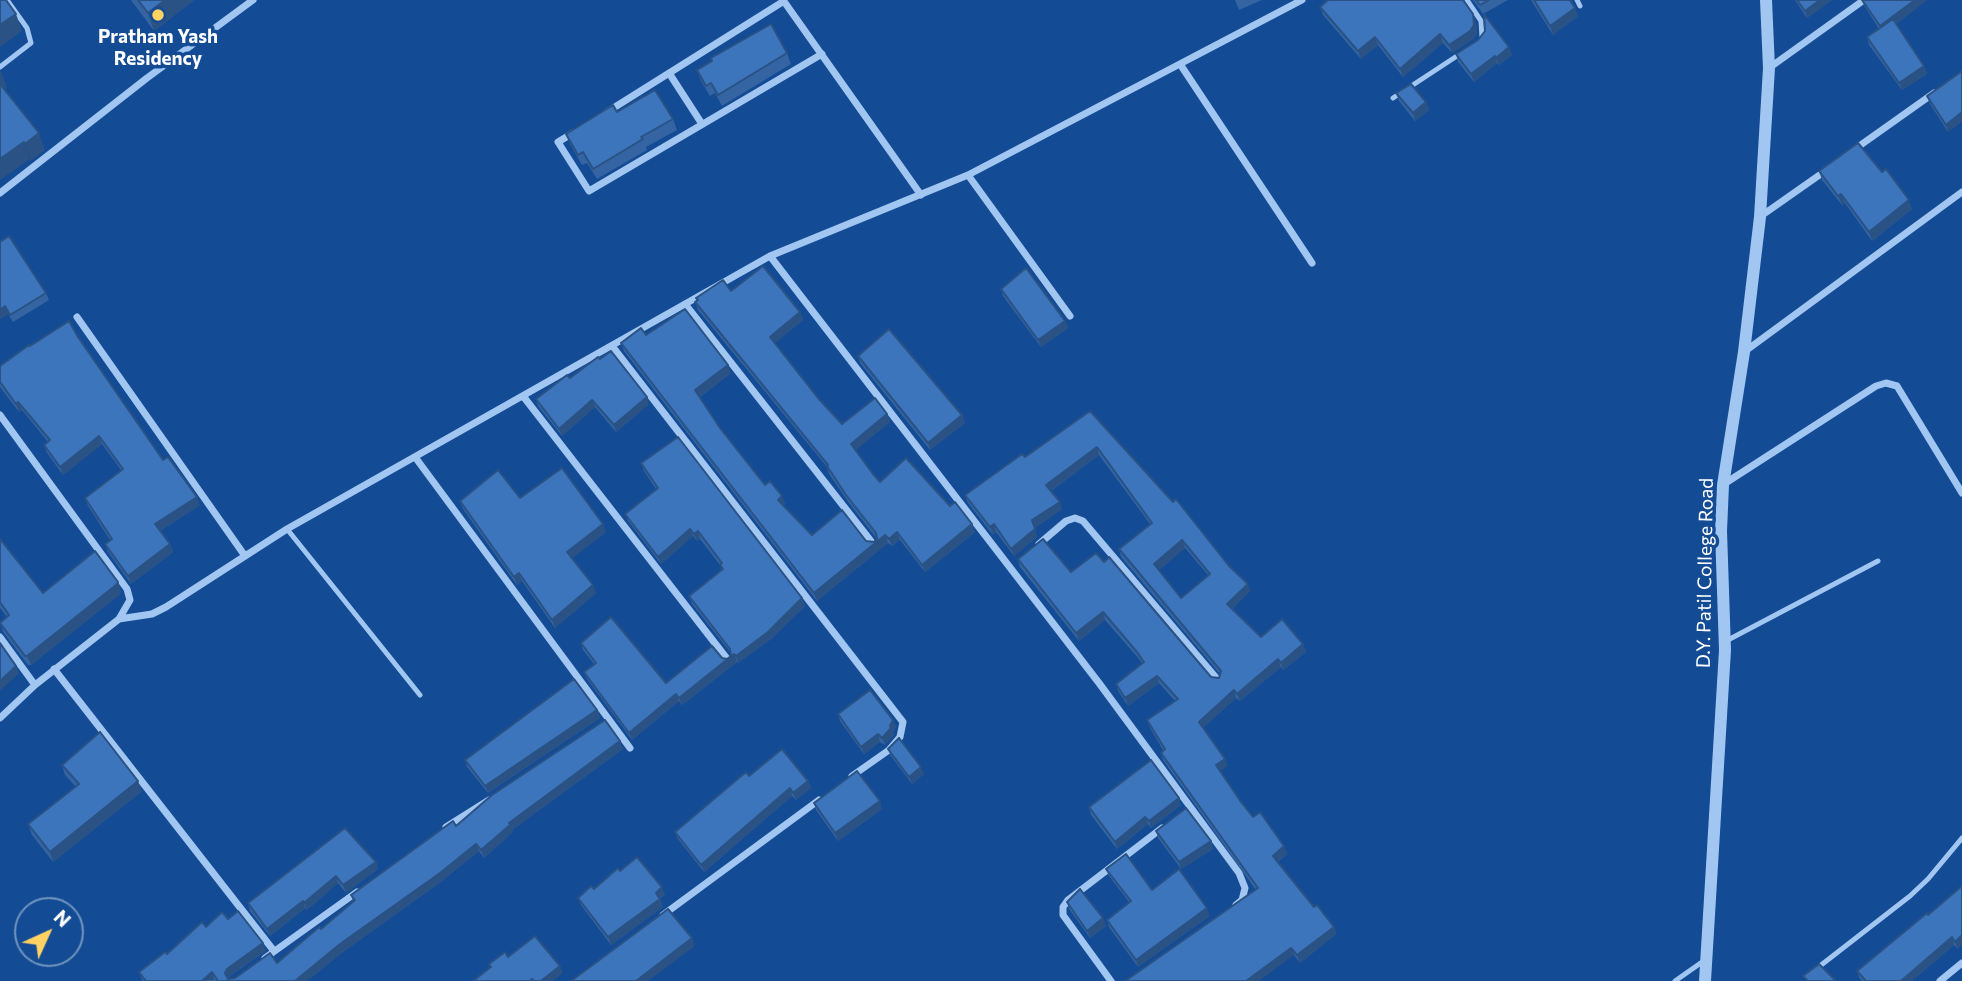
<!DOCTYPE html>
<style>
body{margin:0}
#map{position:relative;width:1962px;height:981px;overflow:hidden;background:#134b94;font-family:Commissioner,sans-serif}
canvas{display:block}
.north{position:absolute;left:14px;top:897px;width:70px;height:70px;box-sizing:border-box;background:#134b94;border:2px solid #7193bf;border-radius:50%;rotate:45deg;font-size:19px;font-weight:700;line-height:28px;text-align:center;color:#fff}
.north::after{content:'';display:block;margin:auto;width:24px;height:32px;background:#ffd263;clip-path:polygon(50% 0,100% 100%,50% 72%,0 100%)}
</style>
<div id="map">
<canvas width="1962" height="981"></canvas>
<div class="north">N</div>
</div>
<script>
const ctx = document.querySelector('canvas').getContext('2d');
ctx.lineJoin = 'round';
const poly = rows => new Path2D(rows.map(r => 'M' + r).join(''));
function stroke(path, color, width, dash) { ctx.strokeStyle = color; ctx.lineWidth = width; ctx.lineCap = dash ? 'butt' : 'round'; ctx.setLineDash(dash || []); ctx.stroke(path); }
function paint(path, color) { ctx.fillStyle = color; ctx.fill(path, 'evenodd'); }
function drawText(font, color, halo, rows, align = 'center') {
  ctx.font = font + ' Commissioner,sans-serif'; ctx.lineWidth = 7; ctx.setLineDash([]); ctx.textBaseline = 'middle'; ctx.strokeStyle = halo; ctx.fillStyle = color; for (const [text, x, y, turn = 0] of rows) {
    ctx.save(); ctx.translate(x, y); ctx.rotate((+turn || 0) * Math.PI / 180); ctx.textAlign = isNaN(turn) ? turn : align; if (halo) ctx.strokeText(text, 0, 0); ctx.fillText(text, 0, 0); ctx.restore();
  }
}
const service = poly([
 [1467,0,1481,21,1482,37],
 [1577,0,1580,6],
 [0,67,31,43,27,28,7,0],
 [1393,98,1460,54],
 [287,529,420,695],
 [1726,641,1878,561],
 [1816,969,1910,896,1928,879,1962,838],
 [1675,981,1705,960]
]);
const minor = poly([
 [783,0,921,195],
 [1180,64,1312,263],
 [1769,68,1864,0],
 [669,73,702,124],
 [607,112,784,1],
 [573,133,558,142,589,191,822,54],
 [1855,149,1934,93],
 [968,175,1070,316],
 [0,193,147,78,253,0],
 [1761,216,1828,169],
 [770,256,1099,683,1239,873,1245,888,1242,900,1236,905],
 [685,304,874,545],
 [77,317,245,556],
 [612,346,903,722,900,737,889,750,852,776],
 [1744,352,1962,192],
 [523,396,728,660],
 [0,415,127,589,130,600,119,619],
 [415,457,630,748],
 [1724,484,1876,386,1886,383,1897,386,1962,493],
 [1039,544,1066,521,1075,518,1083,521,1218,680],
 [0,637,35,685],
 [54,669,274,951],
 [0,718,35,685,119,619,152,614,166,607,287,529,770,256,968,175,1302,0],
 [446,827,489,800],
 [663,915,819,800],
 [265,958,357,892],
 [1111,981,1063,915,1063,907,1068,900,1162,828],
 [1940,981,1962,963]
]);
const tertiary = poly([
 [1705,981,1725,650,1721,531,1723,485,1744,352,1760,217,1769,68,1766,0]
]);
const wall = poly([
 [131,0,194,0,154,31],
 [1235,0,1262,0,1239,10],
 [1473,0,1508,0,1483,14],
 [1531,0,1570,0,1578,16,1553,35],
 [1795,0,1832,0,1807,18],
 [1862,0,1927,0,1896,24,1924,66,1927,74,1902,90,1869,45,1867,37,1879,29,1865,7],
 [1320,7,1476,23,1477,34,1473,39,1452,53,1443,43,1403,77,1378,45,1361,59,1323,15],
 [1509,47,1512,55,1499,65,1497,63,1474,82,1458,62,1456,54],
 [787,53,791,64,722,106,715,93,710,96,701,81,697,70],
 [1962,71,1948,132,1930,104,1927,96],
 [1396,93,1426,102,1429,110,1415,121,1399,101],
 [617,112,673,119,677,130,646,147,647,150,597,179,587,163,582,165,570,144,566,134],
 [1819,171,1912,209,1872,241,1845,203,1842,205,1822,180],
 [0,242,46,293,49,300,13,322,8,314,0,319],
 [1001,289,1065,321,1068,328,1041,347,1003,296],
 [731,291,800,312,803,320,775,343,818,398,842,424,887,414,890,422,855,450,873,474,880,482,975,532,925,572,900,540,892,546,888,543,817,601,624,351,621,343,646,335,731,373,700,397,720,428,765,485,782,496,785,504,783,505,812,535,874,542,877,539,849,503,829,474,827,467,698,310,695,302,697,301,696,298],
 [78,337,163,460,200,505,160,531,170,544,173,552,131,584,108,552,105,544,110,540,88,506,85,498,121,470,102,444,63,475,47,453,44,445,48,442,22,410,19,412,0,387,0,366,30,346],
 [858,356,962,415,965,423,930,450,860,363],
 [570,378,649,404,616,432,595,407,562,436,538,406,536,399],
 [1090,411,1229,566,1248,584,1250,591,1232,609,1261,637,1303,644,1306,652,1283,670,1281,667,1240,701,1236,698,1203,728,1225,759,1227,766,1220,771,1253,817,1284,846,1287,854,1278,862,1314,907,1334,927,1336,934,1300,963,1294,955,1256,890,1163,760,1161,753,1163,750,1150,728,1147,720,1175,701,1159,683,1128,706,1118,691,1116,684,1142,663,1139,659,1105,620,1079,641,1020,567,1018,559,1071,572,1104,562,1211,677,1219,678,1220,674,1121,557,1119,549,1150,524,1099,455,1051,491,1062,509,1035,528,1037,537,1014,556,996,532,993,535,968,503,965,495,1025,457],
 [1185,548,1208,575,1181,598,1159,570],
 [641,463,805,606,771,639,738,663,737,662,682,705,679,701,632,740,587,679,584,672,594,664,583,650,581,643,666,683,722,658,727,659,731,656,731,653,692,604,689,596,722,571,720,565,700,539,697,541,693,536,661,564,628,521,625,514,656,489,644,471],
 [520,498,606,532,572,558,596,593,555,628,522,581,517,585,463,509,460,501],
 [0,539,43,593,121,591,119,595,31,665,28,665,3,632,0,622,7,617,0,608],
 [597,710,600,718,488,793,467,767,465,760],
 [838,714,893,720,896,727,893,732,894,735,885,745,880,742,864,754,840,721],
 [623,749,512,830,513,832,484,858,479,851,442,881,343,952,307,981,143,981,142,980,139,972,206,927,228,919,266,951,230,976,229,979,235,978,277,963,321,929,353,902,351,895,456,826],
 [888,749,924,774,912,784,891,756],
 [62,765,142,791,53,862,32,835,28,824,76,787,65,775],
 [749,776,808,781,811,788,796,800,792,796,704,872,678,839,675,832],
 [814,803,882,809,838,841,816,810],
 [1181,805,1151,828,1148,824,1117,849,1091,815,1089,807],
 [1156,831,1211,841,1213,849,1181,869,1158,838],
 [376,862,378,869,346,893,338,883,307,910,305,908,270,936,250,911,248,903],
 [1106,869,1152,890,1210,916,1138,967,1109,927,1107,920,1129,902,1109,876],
 [620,871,665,894,660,899,663,907,611,945,581,905,578,898],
 [1962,886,1958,949,1954,945,1912,981,1862,981,1860,979,1857,971,1928,915],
 [1067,902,1103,918,1106,926,1090,938,1069,909]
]);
const shadedWall = poly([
 [165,0,194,0,154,31,148,13],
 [1820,0,1832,0,1807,18,1805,11],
 [1915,0,1927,0,1883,34,1880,26],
 [1575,8,1578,16,1553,35,1550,26],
 [16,14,22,31,0,47,0,25],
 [1473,14,1476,23,1477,34,1473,39,1452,53,1449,45],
 [1440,34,1443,43,1403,77,1400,69],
 [1375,37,1378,45,1361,59,1358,51],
 [1509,47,1512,55,1499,65,1496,58],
 [1495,56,1497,63,1474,82,1471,74],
 [1924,66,1927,74,1902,90,1899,83],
 [1,71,7,88,3,91,0,91,0,72],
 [1426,102,1429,110,1415,121,1413,113],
 [1962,112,1962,122,1948,132,1946,125],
 [39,133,45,150,31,161,25,144],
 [24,142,30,159,0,180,0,159],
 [1841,194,1845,203,1842,205,1838,196],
 [1909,200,1912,209,1872,241,1869,232],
 [5,306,8,314,0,319,0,310],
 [800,312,803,320,773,345,770,337],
 [1065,321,1068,328,1041,347,1038,340],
 [728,365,731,373,698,398,695,390],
 [647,397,649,404,616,432,614,425],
 [592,400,595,407,562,436,559,429],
 [18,402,22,410,19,412,16,404],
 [887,414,890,422,854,452,851,444],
 [962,415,965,423,930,450,928,443],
 [99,436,102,444,63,475,60,467],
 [1097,447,1099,455,1049,492,1046,485],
 [782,496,785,504,780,507,778,500],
 [197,497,200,505,158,532,155,524],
 [1060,502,1062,509,1035,528,1037,537,1014,556,1011,549,1032,520],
 [603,524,606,532,570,560,567,552],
 [972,524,975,532,925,572,922,565],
 [994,524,996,532,993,535,990,527],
 [690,529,693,536,661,564,658,557],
 [698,531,700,539,697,541,694,534],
 [897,532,900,540,892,546,889,539],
 [885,535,888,543,817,601,814,593],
 [1182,540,1185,548,1157,572,1154,564],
 [170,544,173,552,131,584,128,576],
 [519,573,522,581,517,585,514,577],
 [118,582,121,591,119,595,31,665,27,656],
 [1248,584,1250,591,1229,612,1227,604],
 [593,585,596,593,555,628,552,620],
 [802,598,805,606,771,639,738,663,736,656],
 [1103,612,1105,620,1079,641,1076,633],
 [1303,644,1306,652,1283,670,1281,663],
 [734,654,737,662,682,705,679,698],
 [1278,659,1281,667,1240,701,1237,694],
 [16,666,19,673,0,691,0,681],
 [1157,676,1159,683,1128,706,1125,698],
 [1234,690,1236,698,1201,730,1199,722],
 [676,694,679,701,632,740,629,733],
 [597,710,600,718,488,793,485,786],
 [893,720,896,727,893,732,894,735,885,745,882,738],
 [878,734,880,742,864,754,861,747],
 [620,741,623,749,512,830,513,832,484,858,481,850,509,823],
 [1225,759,1227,766,1219,772,1216,765],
 [921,767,924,774,912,784,909,777],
 [138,781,142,791,53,862,50,852],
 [808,781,811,788,796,800,793,793],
 [790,788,792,796,704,872,701,865],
 [1179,798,1181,805,1151,828,1149,821],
 [880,801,882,809,838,841,835,833],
 [1145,817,1148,824,1117,849,1115,842],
 [1211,841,1213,849,1181,869,1179,862],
 [476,844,479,851,442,881,343,952,307,981,295,981,340,944],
 [1284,846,1287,854,1276,863,1273,856],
 [376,862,378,869,346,893,343,885],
 [336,876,338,883,307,910,304,903],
 [662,887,665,894,658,901,656,893],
 [660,899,663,907,611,945,608,937],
 [303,901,305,908,270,936,267,929],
 [1207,908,1210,916,1138,967,1136,960],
 [1103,918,1106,926,1090,938,1087,931],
 [1334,927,1336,934,1300,963,1297,955],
 [1962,935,1962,945,1958,949,1955,942],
 [1952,937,1954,945,1912,981,1901,981],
 [692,938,695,946,648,981,636,981],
 [263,943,266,951,230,976,228,981,225,973,227,969],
 [1291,948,1294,955,1259,981,1246,981],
 [560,966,563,973,553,981,541,981],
 [212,972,214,980,202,981]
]);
const building = poly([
 [0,0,6,0,16,14,0,25,0,0],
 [138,0,165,0,148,13,138,0],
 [1328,0,1463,0,1473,14,1474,25,1470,31,1449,45,1440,34,1400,69,1375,37,1358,51,1320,7,1328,0],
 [1476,0,1489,0,1480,5,1476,0],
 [1534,0,1570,0,1575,8,1550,26,1534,0],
 [1797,0,1820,0,1805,11,1797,0],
 [1862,0,1915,0,1880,26,1862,0],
 [1484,14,1509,47,1496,58,1495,56,1471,74,1456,54,1478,40,1485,31,1484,14],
 [1893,19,1924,66,1899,83,1867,37,1893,19],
 [771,24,787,53,718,95,711,83,706,86,697,70,712,61,711,58,771,24],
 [1962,71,1962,112,1946,125,1927,96,1962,71],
 [0,84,39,133,25,144,24,142,0,159,0,84],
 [1411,84,1426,102,1413,113,1396,93,1411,84],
 [655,90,673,119,641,137,643,139,593,169,583,152,578,155,566,134,613,105,617,112,655,90],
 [1858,143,1882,172,1886,169,1909,200,1869,232,1841,194,1838,196,1819,171,1858,143],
 [9,236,46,293,10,315,5,306,0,310,0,242,9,236],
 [763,266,800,312,770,337,818,398,842,424,875,398,887,414,851,444,873,474,880,482,906,458,950,506,955,502,972,524,922,565,897,532,889,539,885,535,814,593,621,343,641,328,646,335,685,309,728,365,695,390,720,428,765,485,770,481,782,496,778,500,812,535,842,510,866,541,874,542,877,539,876,533,846,495,827,466,828,465,695,302,698,300,696,298,723,280,731,291,763,266],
 [1026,268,1065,321,1038,340,1001,289,1026,268],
 [69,321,78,337,163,460,168,457,197,497,155,524,170,544,128,576,105,544,112,539,85,498,123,469,99,436,60,467,44,445,50,440,18,402,16,404,0,382,0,366,29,345,30,346,69,321],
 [889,329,962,415,928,443,858,356,889,329],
 [611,351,647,397,614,425,592,400,559,429,536,399,567,375,570,378,598,357,600,359,611,351],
 [1090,411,1173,502,1176,499,1229,566,1248,584,1227,604,1261,637,1282,619,1303,644,1281,663,1278,659,1237,694,1234,690,1199,722,1225,759,1216,765,1241,802,1253,817,1260,812,1284,846,1273,856,1314,907,1317,905,1334,927,1297,955,1291,948,1246,981,1125,981,1258,888,1161,753,1165,749,1147,720,1178,699,1157,676,1125,698,1116,684,1144,662,1137,652,1103,612,1076,633,1018,559,1043,539,1071,572,1096,553,1104,562,1109,557,1211,677,1219,678,1221,671,1119,549,1152,523,1097,447,1046,485,1060,502,1032,520,1035,529,1011,549,994,524,990,527,965,495,1022,454,1025,457,1090,411],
 [1182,540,1210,574,1181,598,1154,564,1182,540],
 [678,437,802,598,768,632,736,656,734,654,679,698,676,694,629,733,584,672,596,663,581,643,611,617,666,683,712,646,722,658,727,659,731,656,730,649,689,596,723,569,720,565,722,563,698,531,694,534,690,529,658,557,625,514,658,488,641,463,678,437],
 [562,468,603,524,567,552,593,585,552,620,519,573,514,577,460,501,498,470,520,498,562,468],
 [0,539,43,593,95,551,118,582,116,585,27,656,25,656,0,623,9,615,0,602,0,539],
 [0,643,16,666,0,681,0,643],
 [574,679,597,710,485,786,465,760,574,679],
 [870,690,893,720,890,726,891,728,882,738,878,734,861,747,838,714,870,690],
 [605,720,620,741,509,823,510,825,481,850,476,844,440,873,340,944,295,981,218,981,212,972,202,981,146,981,139,972,165,952,167,954,202,922,206,927,222,912,228,919,238,911,263,943,227,969,225,973,228,979,235,978,270,953,277,963,319,927,321,929,355,900,351,895,453,821,456,826,492,795,605,720],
 [100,732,138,781,50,852,28,824,79,784,62,765,100,732],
 [899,738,921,767,909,777,888,749,899,738],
 [782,749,808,781,793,793,790,788,701,865,675,832,746,772,749,776,782,749],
 [1151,760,1179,798,1149,821,1145,817,1115,842,1089,807,1151,760],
 [857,771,880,801,835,833,814,803,857,771],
 [1186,808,1211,841,1179,862,1156,831,1186,808],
 [345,828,376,862,343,885,336,876,304,903,303,901,267,929,248,903,345,828],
 [1126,854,1152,890,1179,869,1207,908,1136,960,1107,920,1131,901,1106,869,1126,854],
 [637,857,662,887,656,893,660,899,608,937,578,898,591,886,594,889,618,868,620,871,637,857],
 [1962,886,1962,935,1955,942,1952,937,1901,981,1866,981,1857,971,1927,913,1928,915,1962,886],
 [1080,889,1103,918,1087,931,1067,902,1080,889],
 [668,909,692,938,636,981,571,981,668,909],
 [535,936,560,966,541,981,534,981,532,979,530,981,473,981,491,967,489,964,505,952,508,957,535,936],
 [1819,964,1836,981,1808,981,1803,976,1819,964]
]);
const markers = [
 [158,15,7,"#ffd263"]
];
const poiNames = [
 ["Pratham Yash",158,37],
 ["Residency",158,59]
];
const streetNames = [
 ["D.Y. Patil College Road",1705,573,-89]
];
stroke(service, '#a2c6f2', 5);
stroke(minor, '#a2c6f2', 7);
stroke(tertiary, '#a2c6f2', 12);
paint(wall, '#3465a2');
paint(shadedWall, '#2a5284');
paint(building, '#3c75bc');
stroke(building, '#2a5284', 2);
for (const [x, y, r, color] of markers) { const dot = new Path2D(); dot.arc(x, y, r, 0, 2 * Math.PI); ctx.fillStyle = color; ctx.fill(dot); stroke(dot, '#134b94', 2.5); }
drawText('bold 19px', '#fff', '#134b94', poiNames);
drawText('19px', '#fff', '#134b94', streetNames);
</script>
